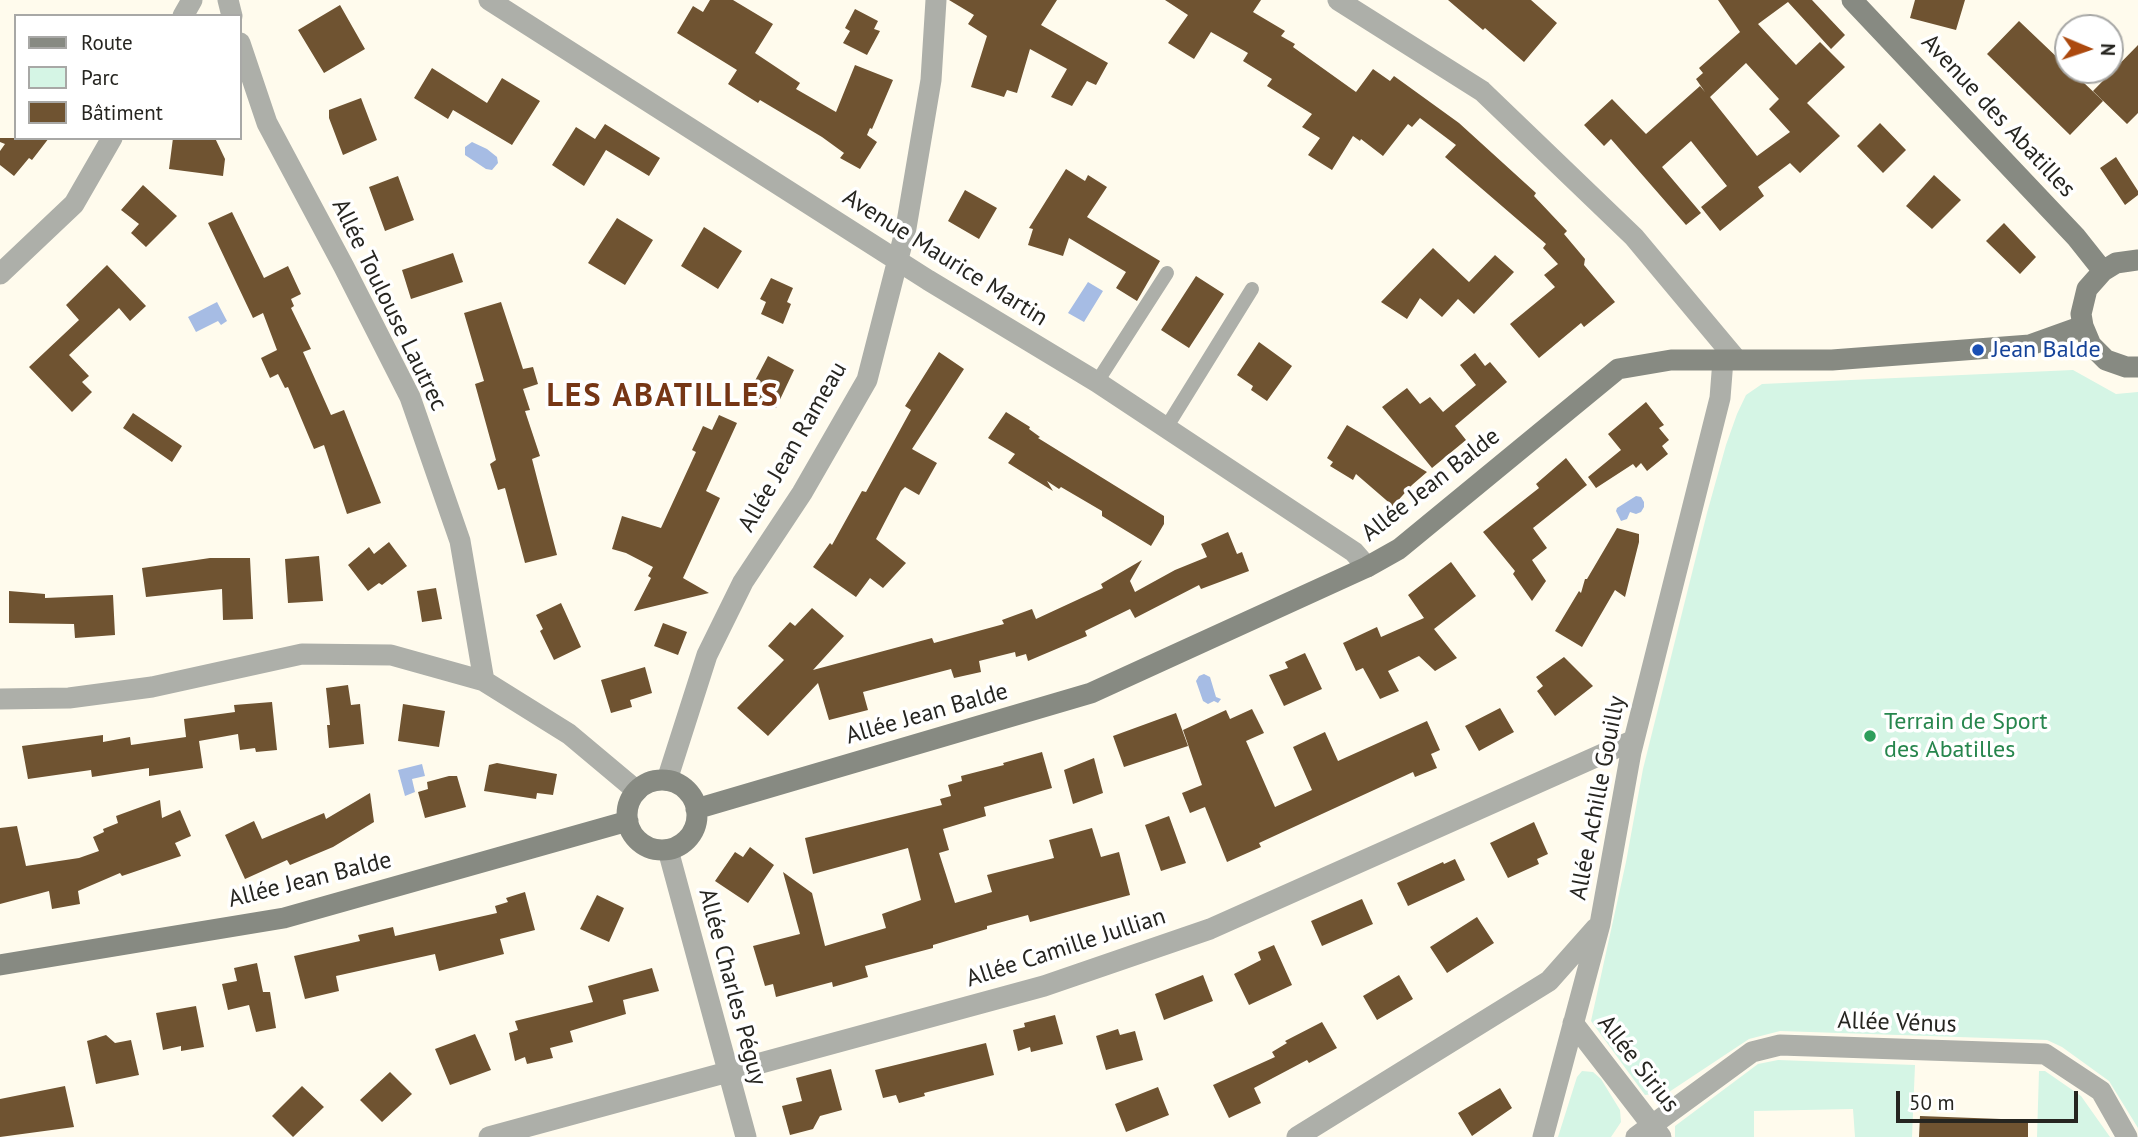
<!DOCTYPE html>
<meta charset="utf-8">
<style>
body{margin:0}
#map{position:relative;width:2138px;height:1137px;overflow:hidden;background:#fffbed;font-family:"PT Sans",sans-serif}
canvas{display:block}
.legend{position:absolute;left:14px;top:14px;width:228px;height:126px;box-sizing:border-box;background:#fff;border:2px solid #a8a8a6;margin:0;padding:9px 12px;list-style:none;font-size:21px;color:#262520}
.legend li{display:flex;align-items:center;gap:14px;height:35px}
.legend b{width:35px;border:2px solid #a8a8a6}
.north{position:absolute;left:2054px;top:14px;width:70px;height:70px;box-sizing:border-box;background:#fff;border:2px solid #a8a8a6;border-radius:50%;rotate:92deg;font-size:19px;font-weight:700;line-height:28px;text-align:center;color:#262520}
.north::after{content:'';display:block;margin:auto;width:24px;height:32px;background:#ac490e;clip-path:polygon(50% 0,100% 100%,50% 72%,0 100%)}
.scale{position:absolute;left:1896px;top:1091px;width:182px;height:32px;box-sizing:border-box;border:4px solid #262520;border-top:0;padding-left:9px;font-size:21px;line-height:24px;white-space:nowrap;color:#262520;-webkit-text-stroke:5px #fff;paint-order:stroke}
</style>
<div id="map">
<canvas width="2138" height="1137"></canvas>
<ul class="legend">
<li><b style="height:9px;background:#878a82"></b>Route</li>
<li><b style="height:19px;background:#d5f5e5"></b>Parc</li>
<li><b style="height:19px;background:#6f5331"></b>Bâtiment</li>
</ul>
<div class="north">N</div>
<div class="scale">50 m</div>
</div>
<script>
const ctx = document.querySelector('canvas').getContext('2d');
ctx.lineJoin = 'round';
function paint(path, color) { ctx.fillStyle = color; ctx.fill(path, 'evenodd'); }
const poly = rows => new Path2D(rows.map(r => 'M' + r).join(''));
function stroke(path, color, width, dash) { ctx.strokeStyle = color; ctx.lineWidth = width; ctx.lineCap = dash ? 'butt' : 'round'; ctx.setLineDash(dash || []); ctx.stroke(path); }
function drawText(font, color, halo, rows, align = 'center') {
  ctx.font = font + ' "PT Sans",sans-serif'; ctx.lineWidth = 7; ctx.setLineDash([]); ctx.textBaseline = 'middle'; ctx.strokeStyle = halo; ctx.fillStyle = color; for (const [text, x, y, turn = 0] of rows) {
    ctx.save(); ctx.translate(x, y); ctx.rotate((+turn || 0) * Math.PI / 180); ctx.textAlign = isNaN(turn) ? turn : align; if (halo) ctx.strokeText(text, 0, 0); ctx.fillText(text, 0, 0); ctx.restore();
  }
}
const green = poly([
 [2073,370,2116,394,2138,392,2138,1128,2109,1081,2062,1047,2047,1040,1780,1031,1749,1039,1669,1092,1645,1095,1591,1021,1626,862,1643,769,1707,513,1726,445,1737,414,1746,395,1762,384],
 [1778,1060,1915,1065,1912,1137,1855,1137,1853,1109,1754,1111,1754,1137,1675,1137,1675,1126,1758,1064],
 [1582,1071,1593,1072,1601,1079,1620,1110,1621,1122,1611,1137,1558,1137,1577,1077],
 [2039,1071,2045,1071,2081,1096,2110,1137,2037,1137]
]);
const water = poly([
 [472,142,487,149,497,157,498,163,492,170,486,169,465,155,465,147],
 [1088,282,1103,291,1084,322,1068,313],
 [217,302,227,321,221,325,218,321,196,332,188,317],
 [1636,496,1641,497,1644,502,1644,507,1641,512,1636,514,1630,512,1627,519,1621,521,1616,511,1617,508],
 [1204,674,1210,677,1216,697,1221,699,1218,703,1214,701,1208,704,1203,701,1196,681,1199,676],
 [422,764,425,776,412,779,415,792,405,796,398,770]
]);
const building = poly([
 [710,0,733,0,773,24,755,53,800,83,796,89,836,112,855,65,893,80,872,129,870,128,867,135,877,142,860,169,840,158,844,153,822,137,760,100,758,103,728,84,737,70,677,33,693,6,703,12],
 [949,0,1057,0,1041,25,1108,63,1096,85,1087,81,1072,106,1051,97,1067,69,1030,49,1017,93,1007,90,1004,97,971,87,987,36,968,24,974,15],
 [1165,0,1261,0,1253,12,1285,31,1281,36,1295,44,1293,47,1356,92,1373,69,1390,81,1394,76,1459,123,1536,193,1534,196,1567,231,1564,234,1585,259,1584,265,1615,302,1584,327,1581,323,1539,358,1510,324,1555,287,1544,275,1558,264,1543,248,1546,244,1445,157,1456,145,1420,118,1412,127,1408,124,1383,156,1361,139,1360,141,1353,136,1332,170,1308,155,1320,138,1302,127,1312,114,1267,86,1272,79,1243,61,1248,53,1211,32,1194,59,1168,43,1188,15],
 [1448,0,1531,0,1557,23,1524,62,1485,28,1483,30],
 [1718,0,1812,0,1845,35,1831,49,1788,2,1758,24,1796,65,1820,42,1845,67,1807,103,1840,136,1800,173,1790,163,1758,187,1764,196,1720,231,1701,207,1727,186,1691,141,1662,167,1701,213,1686,225,1611,139,1604,146,1584,125,1612,99,1646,134,1700,86,1705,92,1696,79,1703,73,1699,68,1740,32],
 [1746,63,1779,99,1769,109,1790,132,1757,156,1710,97],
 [1915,0,1965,0,1956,30,1910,18],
 [340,5,365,49,324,73,298,30],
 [855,9,878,21,874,29,880,31,867,55,843,43,850,31,845,28],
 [2019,21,2103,101,2070,135,1987,54],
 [2138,45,2138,113,2127,124,2093,91],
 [432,68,487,103,502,78,540,101,512,145,453,110,448,119,414,98],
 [361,98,377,140,343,155,329,118,329,110],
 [1880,123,1906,150,1883,173,1857,146],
 [605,124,660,158,649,176,606,150,584,186,552,165,576,127,595,139],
 [0,138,49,138,32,160,29,158,14,176,0,165,0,151,5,144,0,142],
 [173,138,215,138,225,159,223,176,169,169],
 [2116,157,2138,191,2138,195,2125,205,2100,168],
 [1066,169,1085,181,1088,175,1107,187,1087,217,1160,261,1137,301,1116,288,1126,272,1069,238,1063,256,1028,245,1033,229,1029,228],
 [1934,175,1961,200,1932,229,1906,206],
 [398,176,414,220,385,231,369,187],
 [143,185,177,216,146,247,131,233,139,224,121,210],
 [965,190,997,208,979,239,948,221],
 [232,212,264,278,288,266,301,294,291,299,294,306,291,308,311,349,303,352,331,415,344,410,381,503,347,514,324,445,314,449,288,387,285,388,278,374,270,378,261,358,277,350,263,313,253,318,208,223],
 [617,218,653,240,625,285,588,263],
 [2004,223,2036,257,2020,274,1986,241],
 [704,227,742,251,718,289,681,266],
 [1433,248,1469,282,1495,255,1514,272,1474,314,1458,299,1442,317,1420,298,1407,319,1381,302],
 [453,253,463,282,411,299,402,270],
 [107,265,146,306,130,321,119,308,69,355,89,376,82,382,92,392,72,412,29,367,79,320,66,305],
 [1196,276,1224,294,1189,348,1161,330],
 [771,278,793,288,787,302,791,304,783,324,761,314,766,302,760,299],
 [501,302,523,369,533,367,538,384,523,389,530,410,525,411,540,456,532,459,557,555,525,563,505,488,498,490,490,464,496,460,475,384,484,381,464,313],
 [1259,342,1292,366,1267,401,1251,390,1253,386,1237,375],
 [939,352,964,369,912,449,937,463,919,495,905,487,901,491,876,539,906,563,883,588,870,578,856,597,813,567,830,543,832,545,862,491,866,492,911,410,905,406],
 [1475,353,1485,366,1490,362,1507,382,1455,426,1466,440,1432,468,1382,407,1407,388,1420,404,1430,397,1443,412,1476,385,1460,365],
 [768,356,794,370,776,408,748,394],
 [1646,402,1664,425,1659,428,1669,440,1662,446,1668,454,1647,471,1641,463,1636,468,1633,464,1596,488,1588,477,1621,450,1608,434],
 [1006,412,1030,427,1029,429,1040,437,1038,438,1164,516,1164,524,1151,546,1102,516,1102,511,1061,487,1059,489,1047,481,1053,491,1008,463,1015,454,988,438],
 [133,413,182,446,172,462,123,428],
 [719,415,737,423,706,491,720,498,683,578,709,593,634,611,651,578,648,576,653,567,626,553,612,549,622,516,661,528,696,452,692,450,703,426,712,430],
 [1347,425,1427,472,1412,485,1393,506,1356,474,1353,480,1330,466,1333,462,1327,458],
 [1566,458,1587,485,1533,528,1547,548,1532,560,1546,581,1532,601,1513,574,1515,571,1483,532,1539,488,1536,484],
 [1617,528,1639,534,1639,542,1625,597,1615,590,1582,647,1555,631,1579,591,1581,593,1585,579,1587,579],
 [1228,532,1237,554,1242,552,1249,571,1201,589,1199,585,1135,618,1130,609,1085,631,1087,636,1028,661,1026,654,1016,657,1015,652,979,661,981,672,954,678,951,669,863,692,868,710,829,720,818,683,768,736,737,708,784,660,768,646,790,622,795,626,812,608,844,636,813,670,932,638,934,643,1004,624,1002,620,1032,609,1036,619,1103,588,1101,584,1142,560,1130,581,1135,592,1175,570,1207,557,1201,544],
 [389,542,407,566,382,585,379,583,368,591,348,565,369,547,374,554],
 [319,556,323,601,288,603,285,559],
 [210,558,250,558,253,619,223,620,222,589,146,597,142,568],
 [1451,562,1476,596,1434,629,1457,658,1435,671,1419,656,1388,671,1399,691,1380,699,1363,668,1356,671,1343,643,1377,627,1381,637,1424,618,1408,595],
 [436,588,442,619,422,622,417,591],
 [9,591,45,594,45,598,113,595,115,635,75,638,74,624,9,623],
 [561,603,581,647,554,660,540,631,543,629,536,615],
 [663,623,687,632,678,655,654,646],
 [1305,653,1322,689,1284,706,1269,675,1288,668,1285,662],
 [1564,657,1593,686,1555,716,1537,691,1543,686,1536,677],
 [645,667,652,693,630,700,632,707,611,713,601,680],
 [348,685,351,705,360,704,364,744,329,748,327,725,330,725,326,688],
 [272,702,277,750,256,752,255,748,240,750,238,734,199,741,203,768,149,776,149,768,92,777,91,770,28,779,22,746,103,735,103,742,130,737,131,745,186,737,184,719,235,712,234,705],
 [403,704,445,711,439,747,398,741],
 [1500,708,1514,732,1479,751,1465,726],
 [1252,709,1264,733,1246,741,1275,807,1312,790,1293,747,1325,732,1338,761,1427,721,1440,750,1431,754,1437,768,1415,777,1413,772,1259,843,1261,847,1227,862,1205,807,1190,813,1182,793,1202,785,1183,730,1226,710,1230,719],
 [1176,713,1188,746,1124,767,1113,736],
 [1042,752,1052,788,984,807,986,816,943,829,949,850,939,853,955,903,992,892,987,875,1054,858,1049,840,1092,828,1101,857,1119,852,1130,895,1030,922,1028,915,987,926,987,929,933,945,933,948,865,966,868,977,833,987,832,982,776,997,773,984,765,986,753,946,800,934,783,872,812,893,825,946,886,928,882,914,921,900,908,848,813,874,805,838,942,805,940,799,951,796,948,785,962,781,961,776,1004,765,1003,763],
 [1094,758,1103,793,1073,804,1064,770],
 [497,763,557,774,553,795,537,793,536,799,484,791,489,765],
 [449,776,457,776,466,807,425,818,418,792,428,789,427,782],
 [370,793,374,822,333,847,290,865,287,860,245,879,225,835,254,821,262,839,324,813,326,819],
 [160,800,162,818,180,810,191,836,175,843,181,856,122,876,120,873,78,891,80,904,52,909,49,891,0,904,0,828,17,826,26,866,79,858,99,851,93,837,104,832,103,829,118,823,116,816],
 [1169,816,1186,863,1161,871,1145,825],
 [1534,822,1548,854,1537,859,1539,864,1508,878,1490,843],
 [750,847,774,865,748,903,715,881,735,852,743,857],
 [1455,859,1465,880,1408,906,1397,883,1443,862,1444,864],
 [525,892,535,930,500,939,504,954,439,971,435,954,336,976,339,991,305,999,294,956,360,941,358,935,393,927,395,936,497,913,495,906,508,902,506,898],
 [597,895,624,908,609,942,580,929],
 [1362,899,1373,924,1322,946,1311,921],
 [1477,917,1494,943,1447,973,1430,947],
 [1274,945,1292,985,1249,1005,1234,974,1261,960,1258,952],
 [257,963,263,992,270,992,276,1028,256,1032,249,1005,228,1010,222,984,237,981,234,968],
 [652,968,659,991,623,1000,626,1014,570,1031,573,1042,550,1048,553,1058,527,1064,525,1057,515,1061,509,1033,518,1030,515,1021,593,1002,588,986],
 [1203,975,1213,1001,1164,1020,1155,994],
 [1399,975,1413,999,1377,1020,1363,996],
 [196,1006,204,1047,181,1051,181,1046,163,1050,156,1013],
 [1055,1015,1063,1044,1031,1052,1030,1047,1018,1051,1013,1030,1025,1027,1024,1023],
 [1322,1022,1337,1048,1309,1063,1307,1060,1254,1088,1261,1103,1229,1118,1213,1085,1275,1057,1272,1052,1287,1043,1285,1041],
 [1118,1029,1120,1035,1135,1031,1143,1060,1106,1070,1096,1036],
 [475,1034,491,1070,450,1085,435,1049],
 [106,1035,115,1043,131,1040,139,1075,96,1084,87,1041],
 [986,1043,994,1075,924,1093,925,1096,899,1103,896,1095,883,1098,875,1070],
 [831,1069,842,1110,820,1116,813,1129,790,1135,782,1106,802,1101,796,1078],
 [390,1072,412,1094,382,1122,360,1100],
 [65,1086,74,1127,0,1137,0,1099],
 [302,1086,324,1107,293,1137,272,1116],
 [1158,1087,1169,1115,1126,1132,1115,1104],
 [1500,1088,1512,1108,1472,1136,1458,1113],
 [1920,1116,2028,1120,2028,1137,1919,1137]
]);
const lane = poly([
 [1097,382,1167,273],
 [1166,428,1252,289]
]);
const street = poly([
 [228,0,232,16],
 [489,0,928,280,1097,382,1354,552,1367,567],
 [1338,0,1482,91,1634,237,1736,359],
 [183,16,192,0],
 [240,43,267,123,344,267,410,397,460,541,484,681],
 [0,274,74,204,112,138],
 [0,699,69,698,152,687,302,654,391,655,484,681,569,734,637,791],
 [667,780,707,655,743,582,802,493,867,380,906,228,931,80,936,0],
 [668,850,746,1137],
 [1573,1023,1661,1137],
 [489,1137,1044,986,1210,929,1634,740],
 [1297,1137,1549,981,1596,928],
 [1543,1137,1600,924,1631,752,1720,398,1723,360],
 [1636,1137,1752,1052,1780,1045,2045,1054,2101,1091,2127,1137]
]);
const secondary = poly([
 [1852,0,2076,237,2103,271],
 [2138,260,2116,263,2103,271,2087,289,2081,314,2083,326,2091,345,2106,360,2126,367,2138,367],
 '627 815a35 35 0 1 1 70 0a35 35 0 1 1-70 0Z',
 [696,809,1091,693,1367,567,1399,549,1618,369,1671,360,1832,360,2030,345,2083,326],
 [0,965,284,918,628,821]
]);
const markers = [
 [1978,350,7,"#1a4fb4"],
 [1870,736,7,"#2e9e5b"]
];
const streetNames = [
 ["Avenue des Abatilles",1998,116,47],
 ["Avenue Maurice Martin",945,258,32],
 ["Allée Toulouse Lautrec",389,305,64],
 ["Allée Jean Rameau",793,447,-60],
 ["Allée Jean Balde",1431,485,-38],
 ["Allée Jean Balde",927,714,-16],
 ["Allée Achille Gouilly",1598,798,-79],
 ["Allée Jean Balde",310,880,-14],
 ["Allée Camille Jullian",1066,948,-18],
 ["Allée Charles Péguy",732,987,75],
 ["Allée Vénus",1897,1023,2],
 ["Allée Sirius",1638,1064,52]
];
const transitNames = [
 ["Jean Balde",1992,350]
];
const leisureNames = [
 ["Terrain de Sport",1884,722],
 ["des Abatilles",1884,750]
];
const districtNames = [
 ["LES ABATILLES",663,397]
];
paint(green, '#d5f5e5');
paint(water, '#a6bce4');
paint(building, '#6f5331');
stroke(lane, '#adafa9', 14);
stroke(street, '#adafa9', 21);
stroke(secondary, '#878a82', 21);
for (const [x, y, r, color] of markers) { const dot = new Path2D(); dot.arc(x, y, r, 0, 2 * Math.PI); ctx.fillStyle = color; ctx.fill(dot); stroke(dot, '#fff', 2.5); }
drawText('24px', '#262520', '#fff', streetNames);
drawText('24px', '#164399', '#fff', transitNames, 'left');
drawText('24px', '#27864d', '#fff', leisureNames, 'left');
ctx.letterSpacing = '2px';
drawText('bold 32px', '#763615', '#fff', districtNames);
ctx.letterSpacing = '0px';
</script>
